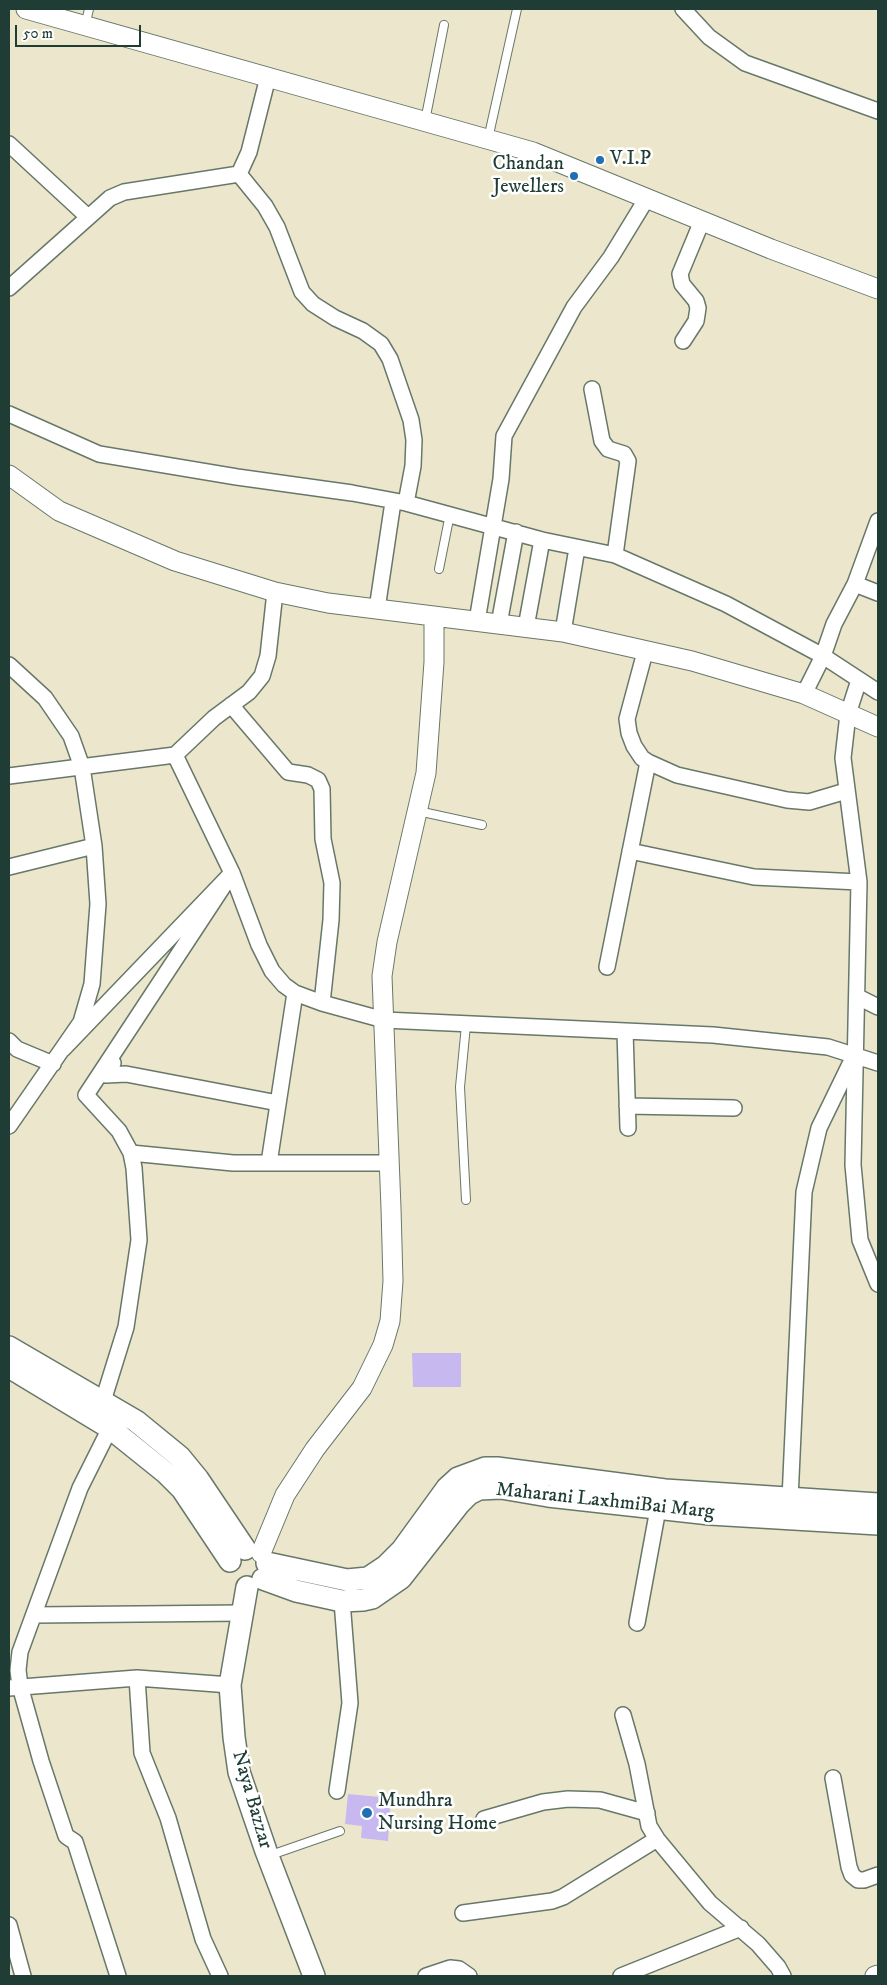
<!DOCTYPE html>
<style>
body{margin:0}
#map{position:relative;width:887px;height:1985px;overflow:hidden;background:#ece7cc;font-family:"IM FELL DW Pica",serif}
canvas{display:block}
.frame{position:absolute;inset:0;border:10px solid #1f3d34;pointer-events:none}
.scale{position:absolute;left:15px;top:25px;width:126px;height:22px;box-sizing:border-box;border:2px solid #1f3d34;border-top:0;padding-left:6px;font-size:15px;line-height:18px;white-space:nowrap;color:#1f3d34;-webkit-text-stroke:4px #fff;paint-order:stroke}
</style>
<div id="map">
<canvas width="887" height="1985"></canvas>
<div class="frame"></div>
<div class="scale">50 m</div>
</div>
<script>
const ctx = document.querySelector('canvas').getContext('2d');
ctx.lineJoin = 'round';
function paint(path, color) { ctx.fillStyle = color; ctx.fill(path, 'evenodd'); }
const poly = rows => new Path2D(rows.map(r => 'M' + r).join(''));
function stroke(path, color, width, dash) { ctx.strokeStyle = color; ctx.lineWidth = width; ctx.lineCap = dash ? 'butt' : 'round'; ctx.setLineDash(dash || []); ctx.stroke(path); }
function drawText(font, color, halo, rows, align = 'center') {
  ctx.font = font + ' "IM FELL DW Pica",serif'; ctx.lineWidth = 5; ctx.setLineDash([]); ctx.textBaseline = 'middle'; ctx.strokeStyle = halo; ctx.fillStyle = color; for (const [text, x, y, turn = 0] of rows) {
    ctx.save(); ctx.translate(x, y); ctx.rotate((+turn || 0) * Math.PI / 180); ctx.textAlign = isNaN(turn) ? turn : align; if (halo) ctx.strokeText(text, 0, 0); ctx.fillText(text, 0, 0); ctx.restore();
  }
}
const building = poly([
 [412,1353,461,1353,461,1387,413,1387],
 [348,1794,391,1798,388,1841,361,1838,362,1826,345,1824]
]);
const service = poly([
 [85,26,89,9],
 [425,121,444,25],
 [488,139,517,9],
 [439,569,450,514],
 [418,811,482,825],
 [466,1200,460,1087,466,1025],
 [268,1856,340,1831]
]);
const minor = poly([
 [683,9,709,37,745,63,878,111],
 [9,144,88,217],
 [239,174,265,206,277,227,302,292,313,304,335,318,363,331,381,344,390,359,411,420,414,440,413,466,406,503],
 [9,288,110,198,124,192,239,174,249,152,268,77],
 [683,341,696,321,698,308,696,301,682,284,680,274,702,221],
 [592,389,602,441,608,449,624,454,628,461,615,555],
 [9,414,99,454,237,477,352,493,406,503,542,540,615,555,726,604,823,656,878,692],
 [855,584,878,593],
 [377,609,393,502],
 [477,621,501,479,504,436,574,307,611,257,647,198],
 [499,624,516,532],
 [526,627,542,540],
 [563,632,577,548],
 [645,652,627,719,629,733,634,746,642,758,648,762,677,775,787,800,809,802,846,791],
 [9,665,45,698,71,736,82,767,94,846,98,904,92,984,81,1022,9,1126],
 [859,680,848,714,843,758,859,882,853,1165,860,1240,878,1284],
 [804,694,823,656,834,624,855,584,878,521],
 [231,705,288,772,308,775,318,780,322,789,323,839,332,883,331,920,322,1003],
 [175,755,232,873,259,945,272,971,284,985,295,993,322,1003,384,1020,713,1035,828,1047,878,1063],
 [9,776,175,755,214,718,249,692,262,676,268,656,275,592],
 [630,851,754,877,859,882],
 [9,867,94,846],
 [607,967,648,762],
 [858,997,878,1007],
 [625,1031,628,1128],
 [9,1041,17,1049,53,1064],
 [63,1049,232,873,86,1095,119,1131,131,1153,134,1168,139,1240,126,1327,103,1401],
 [113,1063,106,1075,126,1074,278,1103],
 [627,1106,734,1108],
 [131,1153,233,1163,390,1163],
 [269,1163,295,993],
 [110,1428,80,1488,20,1652,18,1670,20,1686,41,1761,66,1836,75,1842,118,1976],
 [790,1499,804,1192,819,1128,853,1058],
 [34,1615,244,1613],
 [637,1623,658,1509],
 [137,1678,142,1753,168,1818,203,1939,220,1976],
 [9,1688,137,1678,230,1685],
 [623,1715,637,1764,649,1826,657,1839,710,1903,758,1944,778,1967,783,1976],
 [833,1778,849,1867,852,1875,858,1880,864,1880,878,1875],
 [337,1791,350,1703,342,1601],
 [484,1819,543,1802,568,1799,600,1800,647,1813],
 [463,1913,552,1901,563,1897,657,1839],
 [9,1925,23,1976],
 [426,1976,450,1968,459,1969,469,1976],
 [621,1976,741,1928]
]);
const tertiary = poly([
 [26,9,533,152,771,249,878,289],
 [9,475,59,511,175,561,275,592,328,603,563,632,692,661,804,694,878,727],
 [261,1553,285,1495,315,1449,362,1388,383,1345,390,1321,393,1281,391,1208,382,976,387,942,426,773,434,662,434,616],
 [875,1976,878,1975]
]);
const secondary = poly([
 [9,1347,136,1421,180,1457,198,1479,245,1549],
 [9,1367,110,1428,166,1473,182,1489,230,1561],
 [267,1563,347,1580,368,1578,386,1566,402,1550,447,1488,458,1478,485,1468,497,1468,665,1490,878,1504],
 [263,1579,296,1591,342,1601,363,1600,372,1598,401,1578,459,1504,469,1494,479,1489,501,1488,548,1496,710,1514,878,1524],
 [247,1587,230,1685,234,1737,239,1772,266,1851,314,1976]
]);
const markers = [
 [600,160,5,"#1f6fb2"],
 [574,176,5,"#1f6fb2"],
 [367,1813,6,"#1f6fb2"]
];
const poiNames = [
 ["V.I.P",610,160],
 ["Chandan",564,165,"right"],
 ["Jewellers",564,188,"right"],
 ["Mundhra",378,1802],
 ["Nursing Home",378,1825]
];
const streetNames = [
 ["Maharani LaxhmiBai Marg",605,1502,6],
 ["Naya Bazzar",251,1800,74]
];
paint(building, '#c7b9ef');
stroke(service, '#677869', 10);
stroke(minor, '#677869', 18);
stroke(tertiary, '#677869', 21);
stroke(secondary, '#677869', 24);
stroke(service, '#fff', 8);
stroke(minor, '#fff', 15);
stroke(tertiary, '#fff', 19);
stroke(secondary, '#fff', 21);
for (const [x, y, r, color] of markers) { const dot = new Path2D(); dot.arc(x, y, r, 0, 2 * Math.PI); ctx.fillStyle = color; ctx.fill(dot); stroke(dot, '#fff', 2); }
drawText('20px', '#1f3d34', '#fff', poiNames, 'left');
drawText('20px', '#1f3d34', '#fff', streetNames);
</script>
